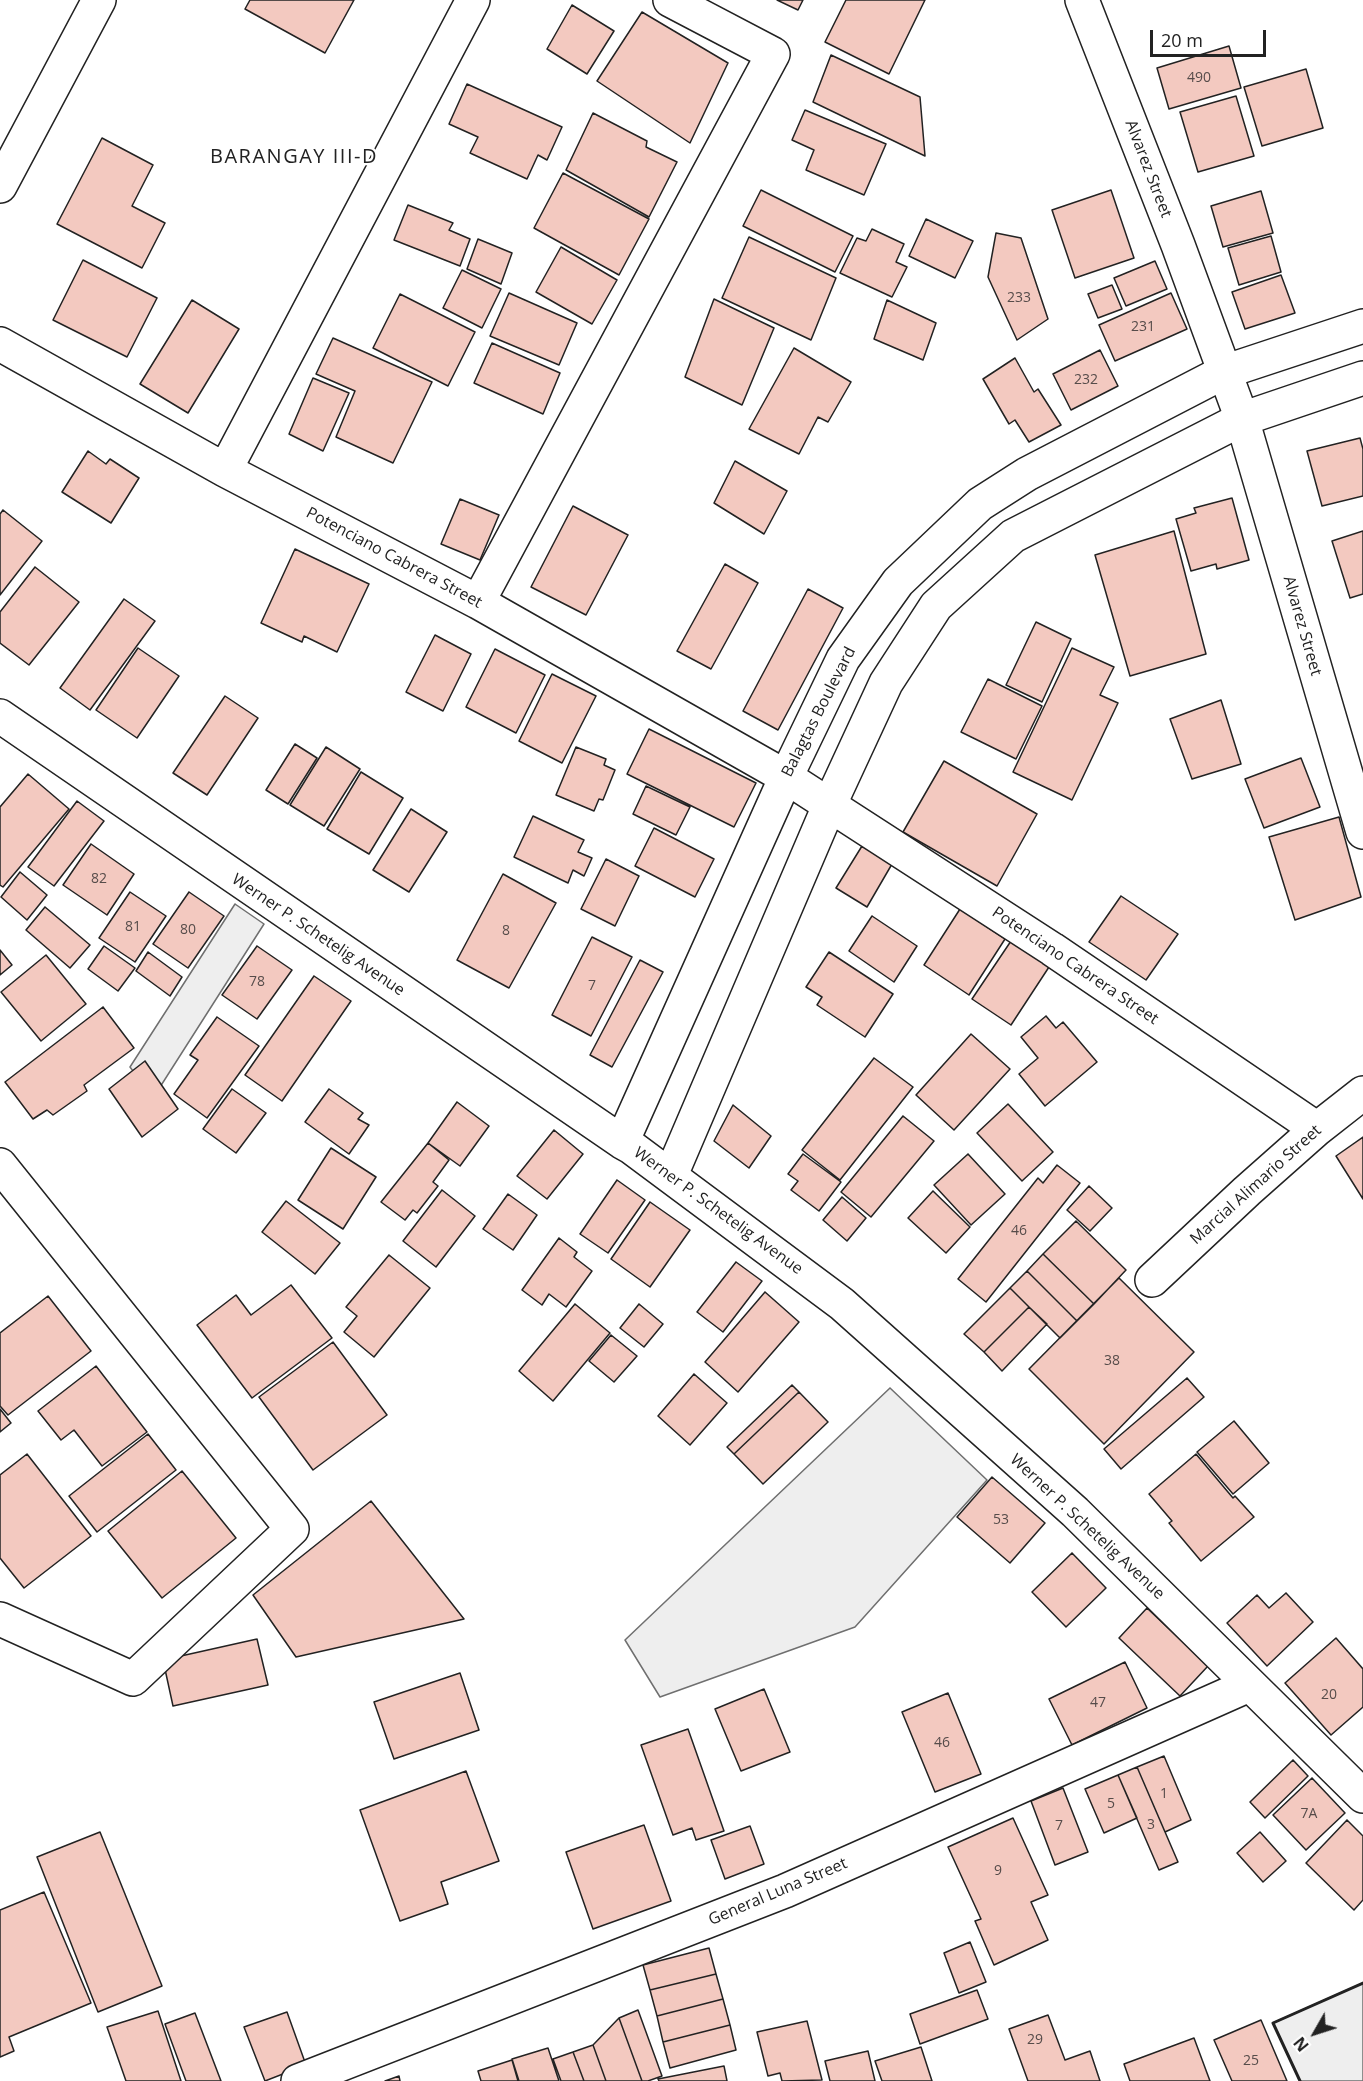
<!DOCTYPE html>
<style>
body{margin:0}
#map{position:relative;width:1363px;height:2081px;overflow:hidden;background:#fff;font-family:"Open Sans",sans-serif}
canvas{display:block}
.north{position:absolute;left:1285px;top:2003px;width:60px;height:60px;-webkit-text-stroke:4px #fff;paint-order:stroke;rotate:231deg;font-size:16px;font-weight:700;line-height:24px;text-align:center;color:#222}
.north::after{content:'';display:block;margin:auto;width:21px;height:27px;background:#222;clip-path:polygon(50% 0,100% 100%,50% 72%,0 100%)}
.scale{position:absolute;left:1150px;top:30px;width:116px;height:27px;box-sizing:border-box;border:3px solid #222;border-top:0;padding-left:8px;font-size:18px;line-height:21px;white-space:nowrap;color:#222;-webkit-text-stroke:4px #fff;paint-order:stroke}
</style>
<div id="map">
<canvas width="1363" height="2081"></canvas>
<div class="north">N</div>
<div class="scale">20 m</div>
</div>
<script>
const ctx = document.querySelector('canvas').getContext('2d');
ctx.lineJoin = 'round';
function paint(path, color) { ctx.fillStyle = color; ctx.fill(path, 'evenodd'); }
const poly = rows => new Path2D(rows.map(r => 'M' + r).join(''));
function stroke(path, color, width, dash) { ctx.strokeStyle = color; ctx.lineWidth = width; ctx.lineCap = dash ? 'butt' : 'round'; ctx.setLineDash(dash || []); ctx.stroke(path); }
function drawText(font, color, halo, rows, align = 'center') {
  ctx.font = font + ' "Open Sans",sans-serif'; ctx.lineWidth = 4.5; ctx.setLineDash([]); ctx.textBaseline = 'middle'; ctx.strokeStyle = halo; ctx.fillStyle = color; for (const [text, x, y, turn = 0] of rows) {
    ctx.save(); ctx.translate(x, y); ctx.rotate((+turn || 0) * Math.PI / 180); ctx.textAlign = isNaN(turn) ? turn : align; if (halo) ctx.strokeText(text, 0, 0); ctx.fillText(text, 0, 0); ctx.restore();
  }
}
const green = poly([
 [235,904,264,924,153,1098,130,1067,235,904],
 [890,1388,987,1480,855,1627,660,1697,625,1640,890,1388],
 [1363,1983,1363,2081,1300,2081,1273,2023,1363,1983]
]);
const building = poly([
 [250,0,354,0,325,53,245,9,250,0],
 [777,0,803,0,798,10,777,0],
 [846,0,925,0,889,74,825,42,846,0],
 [572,5,614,31,587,74,547,49,572,5],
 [642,12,728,63,690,143,597,81,642,12],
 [1229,46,1241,88,1169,109,1157,68,1229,46],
 [831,55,920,97,925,156,813,102,831,55],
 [1306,69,1323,128,1262,146,1244,87,1306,69],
 [467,84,562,127,547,160,538,155,527,179,470,153,478,137,449,124,467,84],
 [1236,96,1254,156,1198,172,1180,112,1236,96],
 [805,110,886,144,864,195,806,170,814,150,792,140,805,110],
 [593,113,647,141,646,147,677,162,649,217,566,170,593,113],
 [102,138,153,165,132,206,165,223,142,268,57,224,102,138],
 [563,173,649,219,619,275,534,228,563,173],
 [761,190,853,236,835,272,743,226,761,190],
 [1111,190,1134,258,1075,278,1052,210,1111,190],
 [1261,191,1273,233,1223,247,1211,206,1261,191],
 [408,205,453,223,449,230,470,239,460,266,394,240,408,205],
 [926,219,973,241,955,278,909,256,926,219],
 [872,229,904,244,896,262,907,267,892,297,840,273,857,238,866,241,872,229],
 [996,233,1021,238,1048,319,1017,340,988,277,996,233],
 [1271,236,1281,272,1239,285,1228,248,1271,236],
 [749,237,836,278,811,340,722,298,749,237],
 [478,239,512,253,501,284,467,269,478,239],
 [561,247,617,280,592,324,536,292,561,247],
 [83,260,157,298,127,357,53,320,83,260],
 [1155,261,1167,289,1126,306,1114,278,1155,261],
 [462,270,501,289,482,328,443,308,462,270],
 [1281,275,1295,313,1245,329,1232,292,1281,275],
 [1112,285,1122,309,1098,318,1088,294,1112,285],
 [509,293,577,323,559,365,490,336,509,293],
 [1171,293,1187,329,1115,361,1099,325,1171,293],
 [400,294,475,332,448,386,373,348,400,294],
 [714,299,774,328,742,405,685,377,714,299],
 [192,300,239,329,188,413,140,384,192,300],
 [887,300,936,323,923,360,874,339,887,300],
 [333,338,432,382,393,463,336,437,355,391,316,374,333,338],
 [492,343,560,373,543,414,474,383,492,343],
 [794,348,851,382,828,422,818,417,799,454,749,429,794,348],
 [1100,350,1118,386,1071,410,1053,374,1100,350],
 [1015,358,1034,392,1038,389,1061,425,1029,442,1015,420,1009,424,983,379,1015,358],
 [313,378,349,393,323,451,289,434,313,378],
 [1360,438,1363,449,1363,496,1322,506,1307,451,1360,438],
 [88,451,106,464,110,459,139,478,111,523,62,492,88,451],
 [735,461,787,491,764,534,714,503,735,461],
 [1232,498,1249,560,1217,569,1216,564,1191,571,1176,519,1196,513,1194,508,1232,498],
 [460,499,499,515,480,560,441,544,460,499],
 [573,506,628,535,586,615,531,587,573,506],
 [3,510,42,541,0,595,0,514,3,510],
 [1174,531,1206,654,1130,676,1095,555,1174,531],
 [1363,531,1363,594,1350,598,1332,541,1363,531],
 [295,549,369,584,337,652,304,636,302,642,261,623,295,549],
 [725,564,758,583,711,669,677,651,725,564],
 [35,567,79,602,29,665,0,643,0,612,35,567],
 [808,589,843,608,778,730,743,711,808,589],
 [124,599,155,621,90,710,60,688,124,599],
 [1036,622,1071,639,1042,702,1006,685,1036,622],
 [435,635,471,654,443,711,406,692,435,635],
 [138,648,179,676,137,738,96,710,138,648],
 [1072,648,1114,667,1100,695,1118,703,1072,800,1013,772,1072,648],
 [495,649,545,675,516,733,466,707,495,649],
 [552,674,596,696,562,763,519,741,552,674],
 [988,679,1042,706,1016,759,961,732,988,679],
 [225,696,258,718,207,795,173,773,225,696],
 [1221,700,1241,764,1192,779,1170,719,1221,700],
 [649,729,756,783,734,827,627,774,649,729],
 [295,744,317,758,288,804,266,790,295,744],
 [326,747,360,769,324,826,290,805,326,747],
 [576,747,606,759,604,765,615,770,603,800,599,799,594,811,556,795,576,747],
 [1301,758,1320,807,1264,828,1245,779,1301,758],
 [944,761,1037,814,997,886,903,832,944,761],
 [361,772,403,798,369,854,327,829,361,772],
 [28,774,69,809,3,887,0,885,0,807,28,774],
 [646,786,690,807,676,835,633,814,646,786],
 [77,801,104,821,54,886,28,867,77,801],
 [411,809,447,832,409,892,373,870,411,809],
 [533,816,584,840,578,852,592,858,584,876,573,870,568,883,514,857,533,816],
 [1339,817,1361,897,1295,920,1269,837,1339,817],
 [654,828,714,859,695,897,635,866,654,828],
 [91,844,134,874,107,915,63,885,91,844],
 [862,846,892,864,867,907,836,888,862,846],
 [606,859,639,876,615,926,581,909,606,859],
 [20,872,47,895,27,920,1,897,20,872],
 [503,874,556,903,509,988,457,960,503,874],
 [130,892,166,916,135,962,99,938,130,892],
 [189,892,224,916,188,968,153,944,189,892],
 [1121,896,1178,934,1146,980,1089,942,1121,896],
 [45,907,90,945,70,968,26,930,45,907],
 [960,909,1005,939,969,995,924,965,960,909],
 [872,916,917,946,894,982,849,951,872,916],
 [592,937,632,957,591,1036,552,1015,592,937],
 [1011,941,1049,967,1011,1025,972,999,1011,941],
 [104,946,135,968,118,991,88,969,104,946],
 [257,946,292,970,257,1019,222,995,257,946],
 [0,950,12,965,0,975,0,950],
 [148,952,182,977,170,996,136,971,148,952],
 [829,952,893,994,865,1037,817,1005,822,997,806,987,829,952],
 [46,955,86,1004,41,1041,1,992,46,955],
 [640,960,663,972,612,1067,590,1055,640,960],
 [314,976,351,1001,282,1101,245,1075,314,976],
 [103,1007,134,1048,84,1085,87,1091,53,1115,47,1110,33,1119,5,1082,103,1007],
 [1046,1016,1056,1028,1063,1022,1097,1062,1045,1106,1019,1074,1038,1058,1021,1037,1046,1016],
 [217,1017,259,1046,207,1118,174,1094,198,1060,190,1055,217,1017],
 [971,1034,1010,1069,954,1130,916,1095,971,1034],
 [874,1058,913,1087,840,1180,802,1150,874,1058],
 [145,1061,178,1109,142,1137,109,1089,145,1061],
 [232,1089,266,1113,236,1153,203,1129,232,1089],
 [329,1089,363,1113,358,1119,369,1125,349,1154,305,1122,329,1089],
 [457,1102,489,1126,460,1166,428,1143,457,1102],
 [1008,1104,1053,1152,1022,1181,977,1133,1008,1104],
 [733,1105,771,1136,749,1168,714,1141,733,1105],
 [903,1116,934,1141,871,1217,841,1192,903,1116],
 [554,1130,583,1154,547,1199,517,1176,554,1130],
 [1363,1137,1363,1199,1336,1156,1363,1137],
 [428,1143,449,1160,433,1182,438,1186,417,1213,413,1210,405,1220,381,1202,428,1143],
 [331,1148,376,1177,343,1229,298,1200,331,1148],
 [803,1154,841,1182,819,1211,791,1190,798,1181,788,1174,803,1154],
 [968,1154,1005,1194,971,1225,934,1185,968,1154],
 [1057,1165,1080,1183,986,1302,958,1279,1038,1178,1043,1183,1057,1165],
 [617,1180,645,1200,608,1253,580,1234,617,1180],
 [1089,1186,1112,1208,1090,1231,1067,1210,1089,1186],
 [442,1190,475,1216,436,1267,403,1241,442,1190],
 [933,1191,970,1227,946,1253,908,1218,933,1191],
 [508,1194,537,1215,513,1250,483,1229,508,1194],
 [842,1197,866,1218,847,1241,823,1220,842,1197],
 [286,1201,340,1243,315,1274,262,1232,286,1201],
 [650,1202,690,1230,650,1287,611,1259,650,1202],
 [1076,1221,1126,1270,1094,1304,1043,1254,1076,1221],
 [559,1238,577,1252,574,1257,592,1271,566,1307,549,1294,542,1305,522,1290,559,1238],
 [1043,1254,1094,1304,1077,1321,1027,1271,1043,1254],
 [389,1255,430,1288,374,1357,344,1332,357,1316,346,1307,389,1255],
 [736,1262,762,1281,723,1332,697,1312,736,1262],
 [1027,1271,1077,1321,1060,1338,1010,1288,1027,1271],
 [1119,1278,1194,1352,1104,1444,1029,1369,1119,1278],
 [291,1285,332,1338,252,1398,197,1325,236,1295,251,1315,291,1285],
 [1010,1288,1029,1307,984,1352,964,1334,1010,1288],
 [765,1292,799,1322,738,1392,705,1362,765,1292],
 [48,1296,91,1351,8,1415,0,1406,0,1333,48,1296],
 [575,1304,610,1333,553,1401,519,1371,575,1304],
 [639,1304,663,1324,644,1347,620,1328,639,1304],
 [1029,1307,1047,1324,1002,1371,984,1352,1029,1307],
 [611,1335,637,1356,614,1382,589,1361,611,1335],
 [333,1342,387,1415,313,1470,259,1397,333,1342],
 [96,1366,147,1432,102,1466,74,1430,61,1440,38,1411,96,1366],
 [694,1374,727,1403,690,1445,658,1416,694,1374],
 [1187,1378,1204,1397,1121,1469,1104,1449,1187,1378],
 [792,1385,799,1392,734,1454,727,1447,792,1385],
 [799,1392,828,1422,763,1484,734,1454,799,1392],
 [0,1409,11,1423,0,1432,0,1409],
 [1234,1421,1269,1463,1233,1494,1197,1452,1234,1421],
 [148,1434,176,1470,97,1532,69,1496,148,1434],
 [27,1454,91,1536,24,1588,0,1558,0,1475,27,1454],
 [1196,1454,1233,1498,1235,1496,1254,1517,1201,1561,1169,1523,1172,1521,1149,1494,1196,1454],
 [182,1471,236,1538,162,1598,108,1531,182,1471],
 [992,1477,1045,1523,1010,1563,957,1517,992,1477],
 [371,1501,464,1619,296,1657,253,1595,371,1501],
 [1072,1553,1106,1588,1066,1627,1032,1592,1072,1553],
 [1286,1593,1313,1622,1267,1666,1227,1623,1257,1595,1269,1608,1286,1593],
 [1147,1608,1208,1666,1180,1696,1119,1638,1147,1608],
 [1336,1638,1363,1669,1363,1707,1331,1735,1285,1683,1336,1638],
 [257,1639,268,1685,173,1706,163,1660,257,1639],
 [1125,1662,1147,1708,1072,1745,1049,1699,1125,1662],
 [460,1673,479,1730,394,1759,374,1702,460,1673],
 [764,1689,790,1752,741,1771,715,1709,764,1689],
 [948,1693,981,1774,935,1792,902,1712,948,1693],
 [688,1729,724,1831,696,1840,692,1828,673,1835,641,1745,688,1729],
 [1164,1756,1191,1820,1165,1832,1137,1767,1164,1756],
 [1293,1760,1308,1776,1265,1818,1250,1802,1293,1760],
 [1137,1767,1178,1862,1159,1870,1118,1775,1137,1767],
 [466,1771,499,1861,441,1882,448,1904,400,1921,360,1810,466,1771],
 [1118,1775,1137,1818,1104,1833,1085,1789,1118,1775],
 [1312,1778,1345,1813,1306,1850,1273,1815,1312,1778],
 [1063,1788,1088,1852,1055,1865,1031,1801,1063,1788],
 [1013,1818,1048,1895,1031,1902,1048,1940,994,1965,975,1921,981,1919,948,1847,1013,1818],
 [1347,1820,1363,1836,1363,1900,1354,1910,1306,1863,1347,1820],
 [644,1825,671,1901,593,1929,566,1852,644,1825],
 [750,1826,764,1864,725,1879,711,1840,750,1826],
 [100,1832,162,1986,98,2012,37,1857,100,1832],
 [1260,1832,1286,1861,1263,1882,1237,1853,1260,1832],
 [44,1892,91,2003,9,2037,14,2051,0,2057,0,1910,44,1892],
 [970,1942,986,1982,959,1993,944,1953,970,1942],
 [709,1948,716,1974,650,1990,643,1965,709,1948],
 [716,1974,723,1999,657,2016,650,1990,716,1974],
 [977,1990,988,2019,920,2044,910,2014,977,1990],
 [723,1999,730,2025,663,2042,657,2016,723,1999],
 [638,2010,662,2076,648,2081,642,2081,619,2018,638,2010],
 [158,2011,181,2081,126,2081,107,2027,158,2011],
 [287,2012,306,2065,265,2081,244,2027,287,2012],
 [195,2013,221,2081,186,2081,165,2024,195,2013],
 [1048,2015,1065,2060,1090,2051,1100,2081,1028,2081,1009,2029,1048,2015],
 [619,2018,642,2081,606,2081,593,2045,619,2018],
 [1261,2020,1287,2081,1232,2081,1214,2040,1261,2020],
 [807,2021,822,2080,782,2081,780,2073,768,2076,757,2032,807,2021],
 [730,2025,736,2050,670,2068,663,2042,730,2025],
 [1194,2038,1210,2081,1130,2081,1124,2064,1194,2038],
 [593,2045,606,2081,584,2081,573,2052,593,2045],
 [921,2047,932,2081,882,2081,875,2061,921,2047],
 [548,2048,559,2081,519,2081,512,2059,548,2048],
 [868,2051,875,2081,830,2081,825,2061,868,2051],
 [573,2052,584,2081,561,2081,553,2059,573,2052],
 [512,2060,518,2081,481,2081,478,2071,512,2060],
 [724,2066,727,2081,659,2081,658,2079,724,2066],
 [399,2076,400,2081,385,2081,399,2076]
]);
const minor = poly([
 [1082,0,1178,245,1242,419,1363,832],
 [0,186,99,0],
 [0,344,225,470,478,602,786,777,1052,949,1317,1129],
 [225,470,473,0],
 [478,602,773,54,670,0],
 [0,1165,292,1529,133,1679,0,1619],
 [1152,1280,1247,1191,1317,1129,1363,1093],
 [298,2081,785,1891,1249,1685]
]);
const major = poly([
 [0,716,622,1142,631,1147,842,1304,1075,1512,1363,1796],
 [622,1142,786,777,843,659,898,582,980,504,1027,474,1224,372,1363,326],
 [671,1175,829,806,886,683,936,606,1013,536,1242,419,1363,378]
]);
const wall = poly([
 [1300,2081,1273,2023,1363,1983]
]);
const numberNames = [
 ["490",1199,78],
 ["233",1019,298],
 ["231",1143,327],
 ["232",1086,380],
 ["82",99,879],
 ["81",133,927],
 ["80",188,930],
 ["8",506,931],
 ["78",257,982],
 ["7",592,986],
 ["46",1019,1231],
 ["38",1112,1361],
 ["53",1001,1520],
 ["20",1329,1695],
 ["47",1098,1703],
 ["46",942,1743],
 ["1",1164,1794],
 ["5",1111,1804],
 ["7A",1309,1814],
 ["3",1151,1825],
 ["7",1059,1826],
 ["9",998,1871],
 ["29",1035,2040],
 ["25",1251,2061]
];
const streetNames = [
 ["Alvarez Street",1148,169,69],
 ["Potenciano Cabrera Street",394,558,28],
 ["Alvarez Street",1302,626,74],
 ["Balagtas Boulevard",819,712,-63],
 ["Werner P. Schetelig Avenue",318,935,34],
 ["Potenciano Cabrera Street",1075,966,34],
 ["Marcial Alimario Street",1256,1185,-42],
 ["Werner P. Schetelig Avenue",718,1211,36],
 ["Werner P. Schetelig Avenue",1087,1527,43],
 ["General Luna Street",778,1892,-23]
];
const quarterNames = [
 ["BARANGAY III-D",294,157]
];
paint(green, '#eee');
stroke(green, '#6f6f6f', 1.5);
paint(building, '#f3c9c0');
stroke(building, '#222', 1.5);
stroke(minor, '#222', 36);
stroke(major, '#222', 36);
stroke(minor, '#fff', 33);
stroke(major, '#fff', 33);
stroke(wall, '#222', 3);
drawText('14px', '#564c4a', null, numberNames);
drawText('16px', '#222', '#fff', streetNames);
ctx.letterSpacing = '1.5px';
drawText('20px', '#222', '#fff', quarterNames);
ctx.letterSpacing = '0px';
</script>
